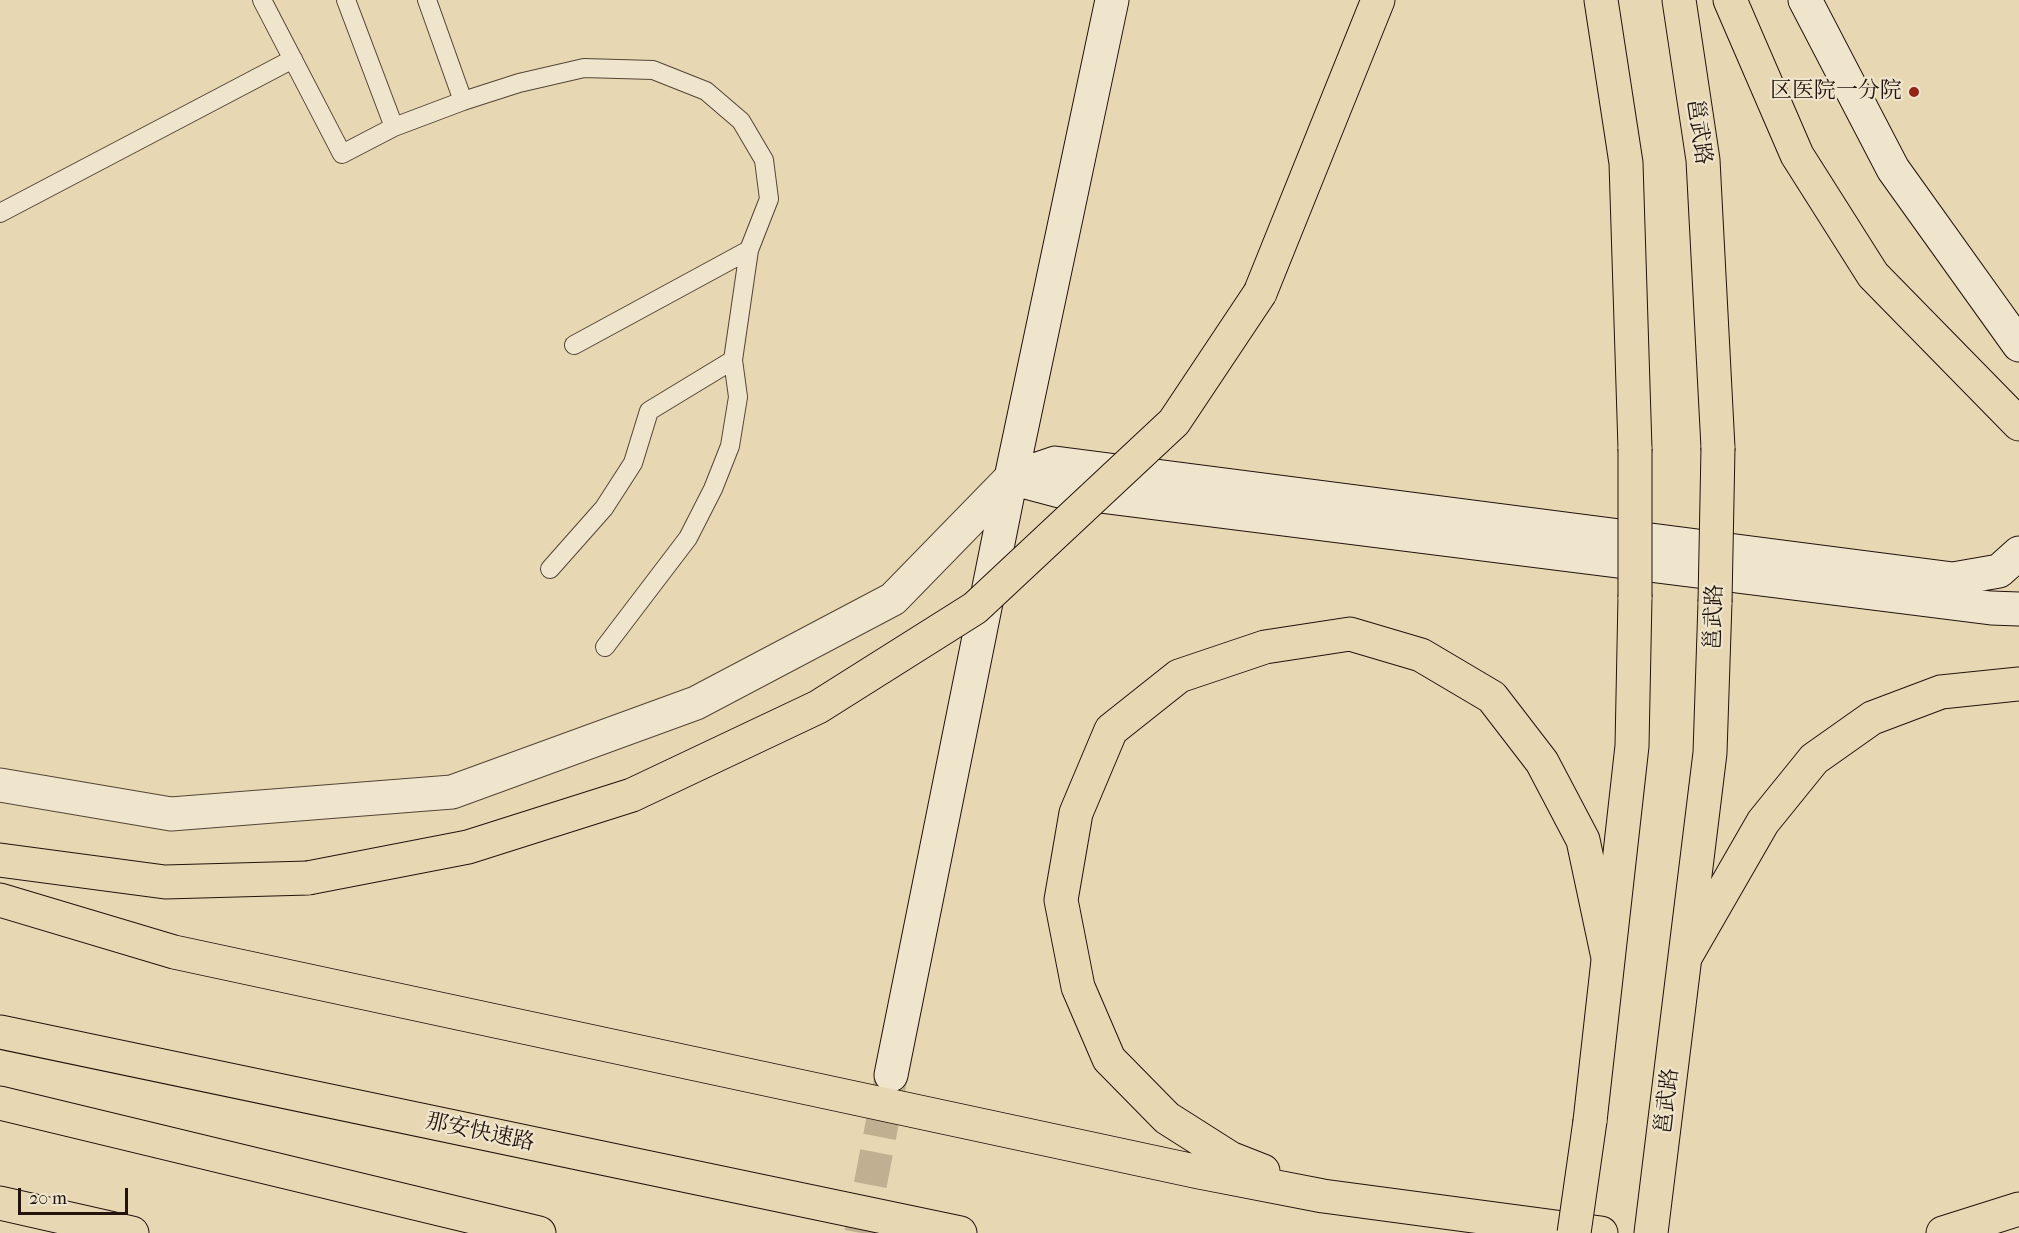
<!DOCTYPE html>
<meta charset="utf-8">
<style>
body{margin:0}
#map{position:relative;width:2019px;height:1233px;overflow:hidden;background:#e7d7b2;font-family:"IM FELL French Canon",serif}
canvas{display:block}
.scale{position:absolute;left:18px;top:1188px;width:110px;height:27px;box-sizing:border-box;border:3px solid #22130c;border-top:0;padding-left:8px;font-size:18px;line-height:21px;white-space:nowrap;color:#22130c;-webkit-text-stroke:4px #efe5cd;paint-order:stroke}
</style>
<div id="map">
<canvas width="2019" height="1233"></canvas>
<div class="scale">20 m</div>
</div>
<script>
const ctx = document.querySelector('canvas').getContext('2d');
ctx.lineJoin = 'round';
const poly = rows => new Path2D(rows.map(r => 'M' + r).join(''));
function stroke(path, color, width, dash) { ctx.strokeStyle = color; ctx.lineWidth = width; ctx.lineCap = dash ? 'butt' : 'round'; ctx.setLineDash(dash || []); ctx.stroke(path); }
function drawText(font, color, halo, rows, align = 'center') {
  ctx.font = font + ' "IM FELL French Canon","Noto Serif SC",serif'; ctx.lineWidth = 4.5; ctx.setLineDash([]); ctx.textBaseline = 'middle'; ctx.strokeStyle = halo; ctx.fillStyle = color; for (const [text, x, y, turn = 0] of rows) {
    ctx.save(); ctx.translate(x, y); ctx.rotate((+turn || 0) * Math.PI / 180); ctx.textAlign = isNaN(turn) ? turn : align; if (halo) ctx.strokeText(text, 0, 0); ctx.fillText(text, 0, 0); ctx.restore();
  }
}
const secondaryTunnel = poly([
 [861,1233,891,1077]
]);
const lane = poly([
 [262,0,342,154,394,127,463,101,519,83,584,68,653,70,706,91,741,121,764,160,769,199,749,250,574,345],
 [346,0,394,127],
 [427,0,463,101],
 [0,213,293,59],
 [550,569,604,508,633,463,649,411,733,360],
 [605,647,688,538,713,489,730,446,738,397,733,360,749,250]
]);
const street = poly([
 [0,785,171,814,452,792,696,703,893,599,1011,478]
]);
const secondary = poly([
 [1805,0,1893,169,2019,345],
 [1011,478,1055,463,1953,579,1999,571,2019,553],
 [1011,478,1060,491,1991,608,2019,609],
 [891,1075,1011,478,1112,0]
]);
const primary = poly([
 [1601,0,1626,163,1635,449],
 [1679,0,1703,160,1718,448],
 [1590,1121,1632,746,1635,597],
 [1651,1233,1710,753,1715,602]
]);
const highway = poly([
 [1730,0,1797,155,1873,275,2019,424],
 [1260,293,1378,0],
 [0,860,165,882,308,878],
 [0,900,174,952,1199,1172,1323,1196,1601,1233],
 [1687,954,1763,822,1814,759,1872,718,1941,692,2019,684],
 [0,1032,960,1233],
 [0,1103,539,1233],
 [1263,1171,1230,1158,1167,1118,1109,1059,1078,987,1061,900,1076,813,1111,730,1179,676,1265,647,1350,634,1421,655,1492,697,1542,762,1583,840,1607,953],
 [0,1203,132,1233],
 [1943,1233,2019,1209]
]);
const primaryBridge = poly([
 [1635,597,1635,449],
 [1715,602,1718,448],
 [1574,1233,1590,1121]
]);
const highwayBridge = poly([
 [308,878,468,847,632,795,818,707,975,608,1174,422,1260,293]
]);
const markers = [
 [1914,92,6,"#8f2418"]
];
const poiNames = [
 ["区医院一分院",1902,92]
];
const streetNames = [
 ["邕武路",1698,132,82],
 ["邕武路",1715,617,-88],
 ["邕武路",1668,1101,-83],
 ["那安快速路",480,1133,12]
];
stroke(secondaryTunnel, '#c0b091', 33, [33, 16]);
stroke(lane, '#534436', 20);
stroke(street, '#534436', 35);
stroke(secondary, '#22130c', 35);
stroke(primary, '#22130c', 35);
stroke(highway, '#22130c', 35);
stroke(lane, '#efe5cd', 18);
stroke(street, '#efe5cd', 33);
stroke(secondary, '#efe5cd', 33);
stroke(primary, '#e7d7b2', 33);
stroke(highway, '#e7d7b2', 33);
stroke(primaryBridge, '#22130c', 35, []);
stroke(highwayBridge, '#22130c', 35, []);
stroke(primaryBridge, '#e7d7b2', 33);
stroke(highwayBridge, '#e7d7b2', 33);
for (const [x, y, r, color] of markers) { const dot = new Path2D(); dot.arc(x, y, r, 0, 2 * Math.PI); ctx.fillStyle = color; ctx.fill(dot); stroke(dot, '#efe5cd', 2); }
drawText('22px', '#22130c', '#efe5cd', poiNames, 'right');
drawText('22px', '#22130c', '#efe5cd', streetNames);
</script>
